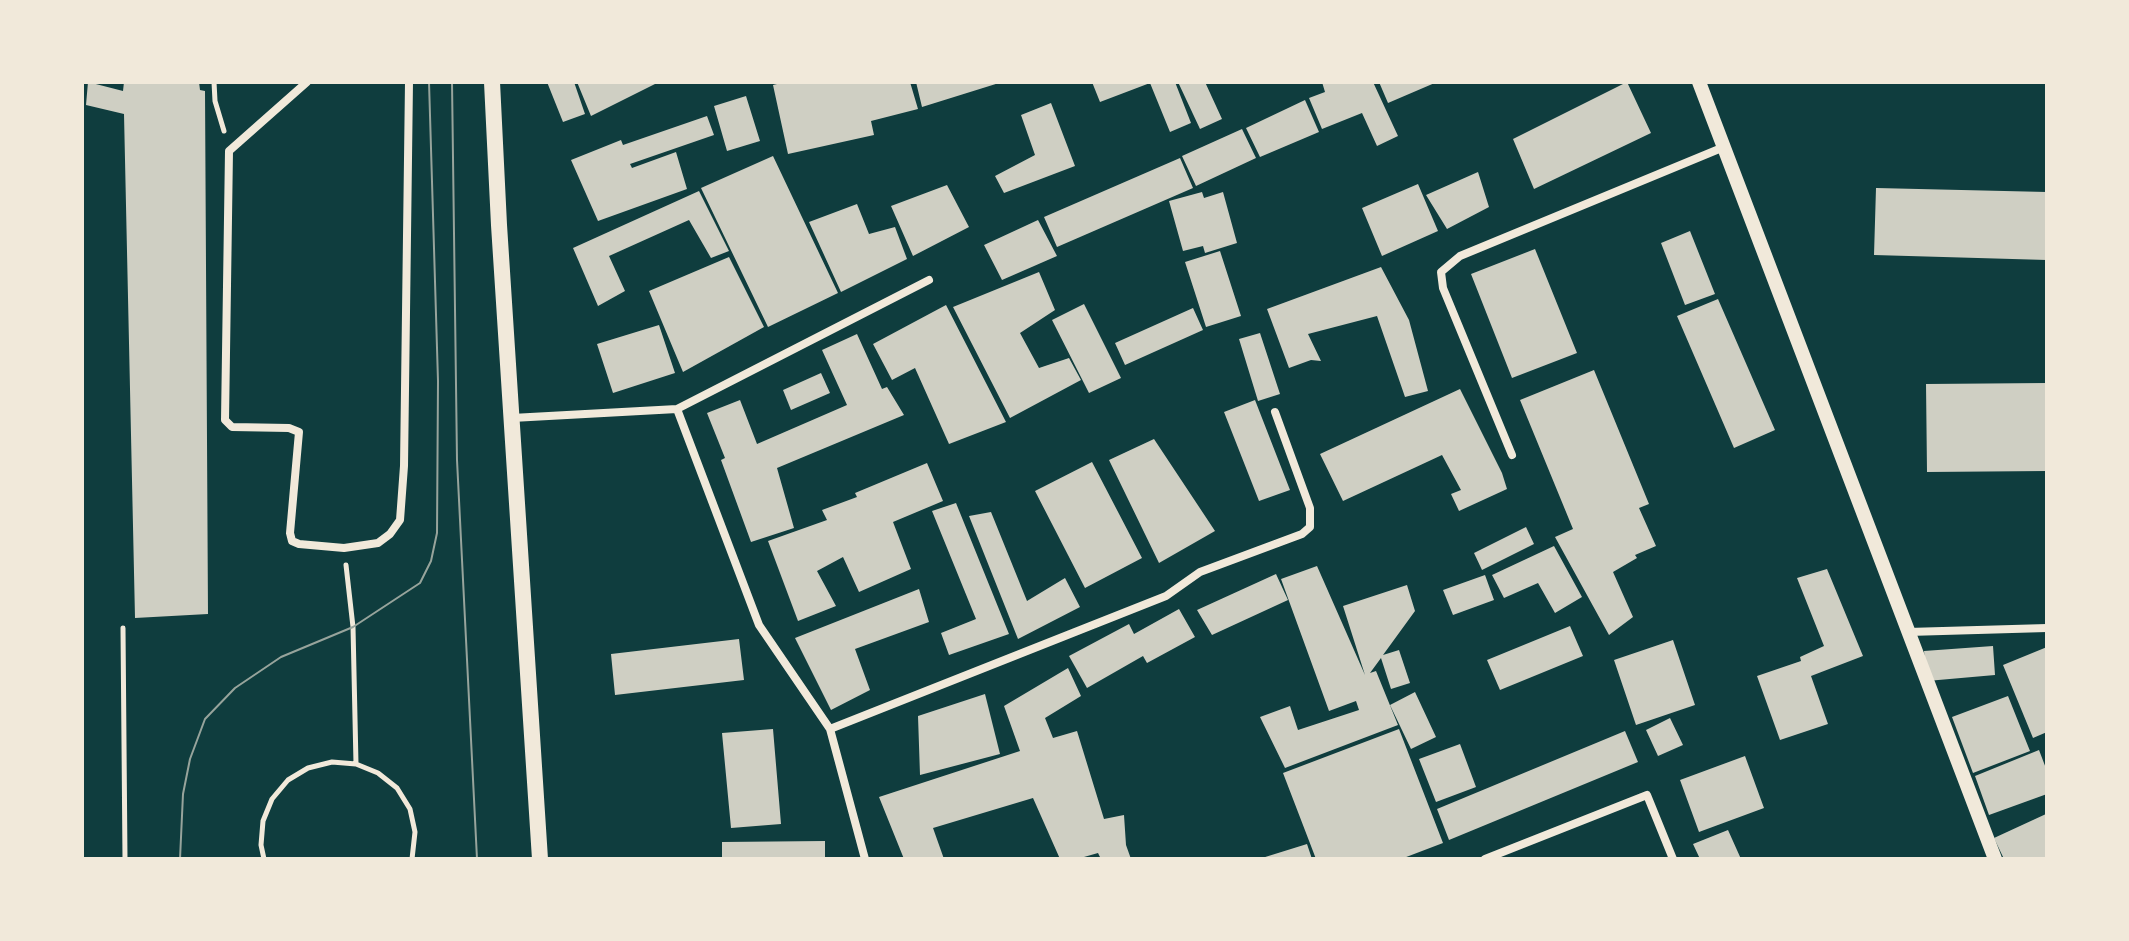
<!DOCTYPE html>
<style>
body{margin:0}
#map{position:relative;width:2129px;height:941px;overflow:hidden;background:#0f3d3e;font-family:Ubuntu,sans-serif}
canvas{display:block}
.frame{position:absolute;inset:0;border:84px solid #f1e9da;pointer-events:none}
</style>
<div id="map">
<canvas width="2129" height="941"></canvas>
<div class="frame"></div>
</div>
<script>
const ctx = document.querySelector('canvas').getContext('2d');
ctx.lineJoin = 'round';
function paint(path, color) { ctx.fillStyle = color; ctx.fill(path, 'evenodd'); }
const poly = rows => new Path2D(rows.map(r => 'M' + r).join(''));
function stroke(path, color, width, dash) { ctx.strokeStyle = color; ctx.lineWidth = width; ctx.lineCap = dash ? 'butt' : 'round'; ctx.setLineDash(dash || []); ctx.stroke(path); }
const building = poly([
 [88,82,123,91,124,82,199,82,200,90,205,91,208,614,135,618,124,114,86,105],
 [547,82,574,82,585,114,563,122],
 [577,82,659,82,591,116],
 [785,82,910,82,918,109,871,121,874,135,788,154,773,85],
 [916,82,999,82,999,83,922,107],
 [1092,82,1175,82,1191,123,1170,132,1150,83,1100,102],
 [1178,82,1205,82,1222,119,1200,129],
 [1322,82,1373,82,1398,136,1377,146,1362,113,1322,129,1309,98,1325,92],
 [1379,82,1437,82,1388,103],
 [1627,82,1651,133,1534,189,1513,139],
 [746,96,760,141,727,151,714,106],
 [1305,100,1319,132,1260,157,1246,128],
 [1051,103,1075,166,1004,193,995,176,1035,155,1021,115],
 [707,116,714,135,630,164,632,168,676,152,687,189,598,221,571,160,621,140,623,145],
 [1242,129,1256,158,1196,186,1182,156],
 [773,156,838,293,768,327,701,188],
 [1180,158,1193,188,1057,247,1044,217],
 [1478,172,1489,207,1447,229,1426,195],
 [1418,184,1438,231,1382,256,1362,208],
 [947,185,969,227,913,256,891,206],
 [1876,188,2047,192,2047,260,1874,255],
 [699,191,729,251,711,258,689,220,609,256,625,291,598,306,573,248],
 [1202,192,1204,198,1223,192,1237,243,1205,253,1203,246,1183,251,1169,201],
 [857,204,869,234,895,227,907,259,841,292,809,222],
 [1038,220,1057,256,1002,280,984,245],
 [1690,231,1715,294,1685,305,1661,243],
 [1535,249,1577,353,1512,378,1471,274],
 [1220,251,1241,316,1206,327,1185,262],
 [729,257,764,327,683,372,649,291],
 [1381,267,1409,320,1428,391,1405,397,1377,316,1308,334,1321,361,1311,360,1289,368,1267,309],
 [1039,272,1055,310,1020,333,1039,368,1069,358,1081,380,1010,418,953,307],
 [1718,299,1775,430,1734,448,1677,316],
 [1084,304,1121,378,1089,393,1052,320],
 [946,305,1006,422,949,444,915,368,892,380,873,344],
 [1193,308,1203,330,1125,365,1115,343],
 [659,325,675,373,613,393,597,344],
 [1260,333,1280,394,1258,401,1239,339],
 [857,334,882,389,887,387,904,415,777,468,794,528,751,542,721,460,725,458,707,413,740,400,757,444,847,405,822,350],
 [1594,370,1649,504,1639,508,1656,546,1635,555,1637,558,1613,572,1633,617,1609,635,1555,537,1573,529,1520,400],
 [821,373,830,393,791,410,783,390],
 [2047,383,2047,471,1927,472,1926,384],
 [1460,389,1502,473,1507,489,1459,511,1451,494,1461,490,1442,455,1343,501,1320,454],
 [1255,400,1290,490,1259,501,1224,412],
 [1154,439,1215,531,1159,563,1109,460],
 [1092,462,1142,558,1085,588,1035,491],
 [927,463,943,501,893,522,911,569,859,592,843,557,817,571,836,606,798,621,768,541,827,520,822,510,857,497,855,493],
 [956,503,1009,634,949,655,941,633,976,619,932,511],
 [991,512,1027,601,1065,578,1080,607,1018,639,969,516],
 [1526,527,1534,544,1482,570,1474,553],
 [1554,546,1582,597,1555,613,1538,583,1504,598,1492,575],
 [1317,566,1365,675,1343,606,1407,585,1415,611,1383,655,1399,650,1410,683,1391,689,1381,658,1370,673,1376,671,1398,725,1285,768,1260,717,1290,706,1298,730,1359,710,1356,701,1329,711,1281,579],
 [1827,569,1863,656,1811,676,1828,724,1780,740,1757,676,1801,661,1800,657,1824,646,1797,578],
 [1276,574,1288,600,1212,635,1197,610],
 [1485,575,1494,600,1453,615,1443,590],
 [919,589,929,622,855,649,870,690,831,710,795,638],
 [1179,609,1195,637,1147,663,1143,656,1087,688,1069,656,1129,624,1134,634],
 [1570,626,1583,656,1500,690,1487,660],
 [739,639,744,680,615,695,611,654],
 [1673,640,1695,705,1636,725,1614,660],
 [1993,646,1995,675,1927,681,1924,651],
 [2047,647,2047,732,2033,738,2003,665],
 [1068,668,1081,696,1045,718,1053,738,1077,731,1104,819,1124,815,1126,845,1131,859,1101,859,1098,853,1077,859,1060,859,1033,798,933,828,944,859,904,859,879,797,1020,751,1004,706],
 [1415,692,1436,737,1411,749,1390,705],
 [985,694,1000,754,920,775,918,716],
 [2008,696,2030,751,1973,773,1952,717],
 [1670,718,1683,745,1658,756,1646,730],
 [773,729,781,824,731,828,722,733],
 [1399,729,1443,843,1401,859,1316,859,1283,773],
 [1625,731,1638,762,1449,840,1437,809],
 [1460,744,1476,787,1436,802,1419,759],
 [2039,750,2047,771,2047,794,1989,815,1975,776],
 [1745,756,1764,808,1699,832,1680,780],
 [2046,814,2047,859,2004,859,1994,838],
 [1728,830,1741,859,1700,859,1693,844],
 [825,841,825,859,722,859,722,842],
 [1307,844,1312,859,1262,859,1262,858]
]);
const path = poly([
 [214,82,215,101,224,131],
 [346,565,353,627,356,764],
 [123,628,125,859],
 [264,859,261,845,263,821,272,799,288,780,308,768,332,762,356,764,378,773,397,788,410,809,415,832,412,859]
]);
const minor = poly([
 [307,82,229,151,225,420,232,427,289,428,299,432,290,533,292,541,299,544,344,548,378,543,390,534,400,520,404,466,409,82],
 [677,409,759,625,830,729],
 [512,418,677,409,929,280],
 [1512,455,1443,288,1441,272,1460,256,1724,147],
 [1908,632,2047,628],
 [865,859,830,729,1166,596,1200,572,1302,534,1310,527,1310,508,1275,412],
 [1485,859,1647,795,1673,859]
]);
const tertiary = poly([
 [1699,82,1995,859]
]);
const secondary = poly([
 [492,82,499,225,540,859]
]);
const tram = poly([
 [452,82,457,460,477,859],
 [180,859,183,794,190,759,205,719,235,688,281,657,353,627,420,583,431,561,437,533,438,381,429,82]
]);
paint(building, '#cfcfc3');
stroke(path, '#f1e9da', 5);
stroke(minor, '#f1e9da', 8);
stroke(tertiary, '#f1e9da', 14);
stroke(secondary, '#f1e9da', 16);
stroke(tram, '#97a49c', 2);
</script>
